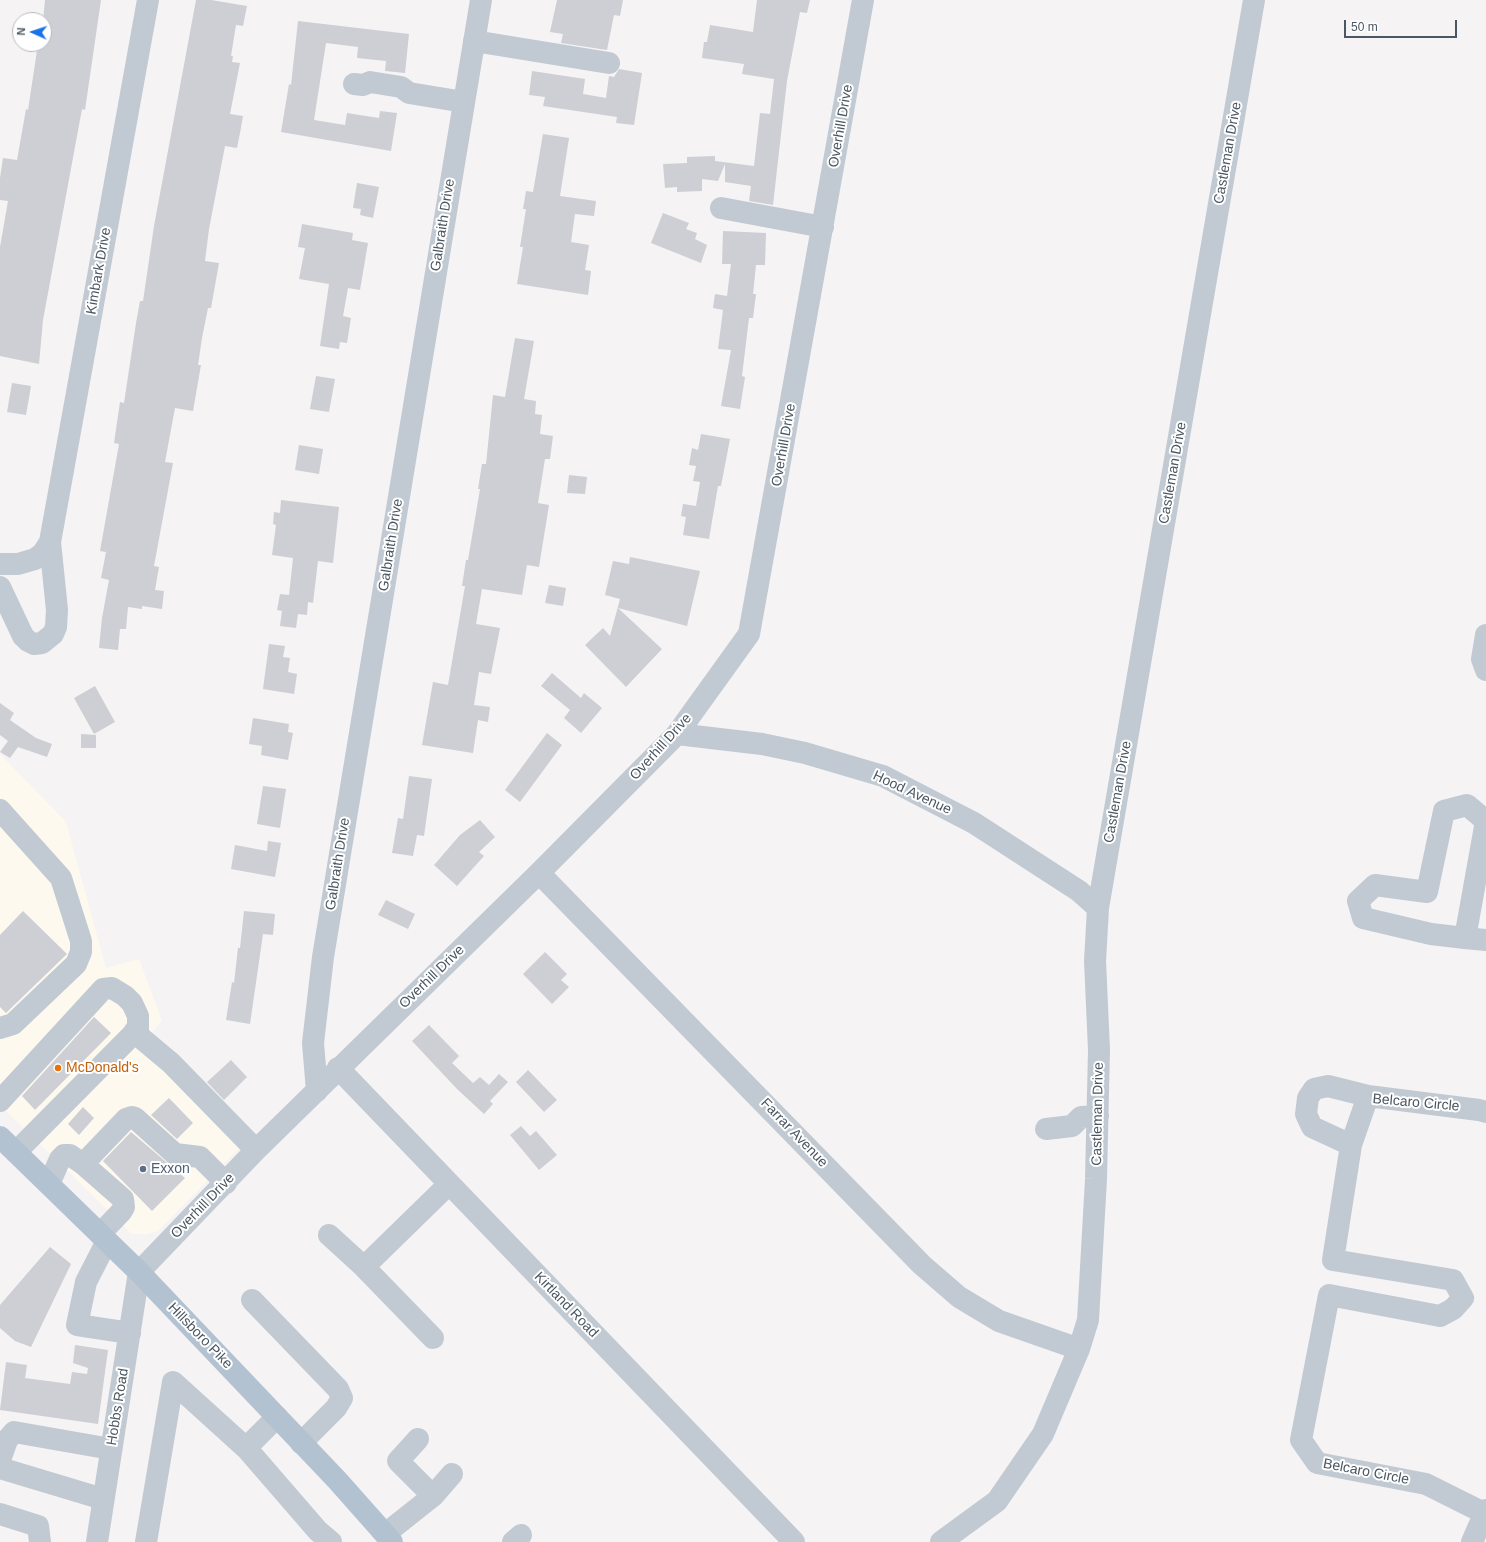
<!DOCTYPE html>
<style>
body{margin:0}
#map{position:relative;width:1486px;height:1542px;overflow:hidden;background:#f5f3f3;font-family:Helvetica,sans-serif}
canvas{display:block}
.north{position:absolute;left:12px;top:12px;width:40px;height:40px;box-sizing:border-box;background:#fff;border:1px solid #b7bbc0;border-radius:50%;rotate:273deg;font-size:11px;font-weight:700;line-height:16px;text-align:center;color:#4a5661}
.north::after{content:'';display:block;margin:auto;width:14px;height:18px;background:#1a73e8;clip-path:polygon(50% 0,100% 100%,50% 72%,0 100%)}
.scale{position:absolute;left:1344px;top:20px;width:113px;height:18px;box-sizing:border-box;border:2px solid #4a5661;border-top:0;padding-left:5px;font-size:12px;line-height:14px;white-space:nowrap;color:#4a5661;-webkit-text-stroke:3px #fff;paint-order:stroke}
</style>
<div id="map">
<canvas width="1486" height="1542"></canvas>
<div class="north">N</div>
<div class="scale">50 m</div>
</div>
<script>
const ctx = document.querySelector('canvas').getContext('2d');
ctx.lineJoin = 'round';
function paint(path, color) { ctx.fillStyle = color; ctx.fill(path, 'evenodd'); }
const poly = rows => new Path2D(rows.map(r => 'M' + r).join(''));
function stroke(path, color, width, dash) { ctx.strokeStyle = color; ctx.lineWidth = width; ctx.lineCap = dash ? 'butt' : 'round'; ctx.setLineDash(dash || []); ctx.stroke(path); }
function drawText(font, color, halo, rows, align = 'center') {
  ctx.font = font + ' Helvetica,sans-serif'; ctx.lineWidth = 4; ctx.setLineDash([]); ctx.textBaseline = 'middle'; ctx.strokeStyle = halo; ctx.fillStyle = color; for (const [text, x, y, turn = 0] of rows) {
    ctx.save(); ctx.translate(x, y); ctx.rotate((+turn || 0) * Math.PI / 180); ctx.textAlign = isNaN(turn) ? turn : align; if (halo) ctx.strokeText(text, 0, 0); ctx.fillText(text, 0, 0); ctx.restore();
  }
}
const commercial = poly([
 [0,754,66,822,106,968,139,959,162,1020,144,1043,243,1144,158,1231,147,1234,132,1234,0,1105]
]);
const building = poly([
 [45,0,101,0,85,110,82,109,43,320,39,364,0,356,0,247,8,201,0,200,0,178,3,158,17,160,26,109,28,110,38,44,44,44,44,20,43,20],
 [196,0,211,0,247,6,243,26,236,25,231,56,233,56,232,62,240,63,230,114,243,116,240,133,237,148,225,146,209,229,205,261,219,263,211,308,208,308,202,338,198,365,201,365,193,411,175,408,165,462,173,463,154,566,159,567,155,590,164,591,162,609,142,606,142,609,128,607,126,629,120,629,118,650,99,648,102,618,109,580,101,578,106,552,100,551,119,444,114,443,120,402,124,403,136,323,140,301,143,301,154,226],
 [557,0,623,0,620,16,614,15,607,50,561,43,563,34,550,32],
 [757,0,810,0,807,13,800,12,787,81,773,205,749,201,751,186,725,182,725,164,718,181,702,179,702,191,677,192,677,187,665,188,663,164,687,163,687,157,715,156,715,161,754,166,760,113,770,114,774,79,742,74,744,64,702,58,704,42,707,42,710,25,753,32],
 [298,21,409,34,405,73,385,71,386,61,357,58,358,47,326,43,314,120,345,125,347,113,379,118,380,111,397,113,391,151,281,132,289,84,291,85],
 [619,69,642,73,634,125,616,123,617,117,543,106,545,97,529,95,532,71,585,79,583,94,606,98,609,76,614,77],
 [543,134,569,138,560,196,596,201,594,216,575,214,571,242,589,245,585,270,591,271,588,295,517,284,523,247,520,247,526,209,523,209,526,191,533,192],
 [357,183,379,187,373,218,360,215,361,209,353,208],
 [663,213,689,223,686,229,697,233,695,239,707,245,701,263,651,243],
 [302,224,353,233,352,240,368,243,360,290,348,288,343,316,351,318,347,343,340,342,339,349,320,346,329,284,299,279,305,248,298,247],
 [723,231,766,233,765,265,756,265,753,294,756,294,753,318,749,318,742,376,745,377,740,409,721,406,731,350,718,349,723,310,713,308,715,294,727,296,731,264,722,264],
 [515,338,534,341,524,399,536,401,535,414,542,415,540,434,553,436,550,459,545,459,538,503,549,505,539,567,527,565,522,595,482,589,476,624,500,628,491,674,479,672,474,705,490,707,488,722,478,720,473,753,422,745,433,682,448,685,465,586,462,586,466,560,468,560,480,489,478,489,482,464,486,464,493,395,505,397],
 [316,376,335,379,329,412,310,409],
 [12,383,31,386,26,415,7,412],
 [701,434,730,439,721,486,718,486,709,539,683,535,686,517,681,516,683,504,696,506,700,482,693,481,696,466,689,465,692,448,698,450],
 [299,445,323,449,319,474,295,470],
 [569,475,587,477,585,494,567,493],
 [281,500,339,507,333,563,318,561,313,603,308,602,307,615,298,614,296,628,280,626,282,611,277,610,280,594,289,595,293,558,272,555,276,525,273,524,274,512,280,513],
 [630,557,700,571,687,626,618,608,662,649,626,687,585,645,603,628,610,636,620,599,605,595,613,561,629,564],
 [549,585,566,588,563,606,545,603],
 [269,644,285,646,283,657,290,658,288,672,297,674,294,694,263,689],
 [552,673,581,698,584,693,602,708,581,733,564,718,570,710,541,686],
 [95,686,115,722,94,734,74,698],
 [0,703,14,713,10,720,36,738,52,744,47,757,18,747,10,758,0,752,8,741,0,735],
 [253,718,289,724,288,732,293,733,288,760,261,755,262,746,249,744],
 [547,733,562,745,520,802,505,790],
 [81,734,96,735,96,748,81,748],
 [409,776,432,779,424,836,417,835,413,856,392,853,398,818,403,819],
 [263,786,286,789,280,828,257,824],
 [480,820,495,837,479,852,484,856,457,886,434,865,460,835],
 [268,841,281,843,275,877,231,869,235,845,267,851],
 [386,900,415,914,408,929,378,915],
 [23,911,67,954,6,1013,0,1007,0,935],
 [244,911,275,914,273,935,263,934,250,1024,226,1020,232,982,234,983,238,948,240,948],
 [545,952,567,974,561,980,569,987,552,1004,523,974],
 [94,1017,111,1033,35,1110,22,1096],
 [429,1025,459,1056,452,1063,473,1083,480,1077,489,1085,499,1074,508,1082,490,1101,493,1104,484,1114,457,1089,412,1041],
 [231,1060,247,1077,224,1100,207,1082],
 [528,1070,557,1100,544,1112,516,1082],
 [169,1098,193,1123,177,1139,151,1115],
 [83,1107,94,1118,79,1135,68,1124],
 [521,1126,530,1136,536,1131,557,1155,539,1170,510,1135],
 [131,1132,185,1178,152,1211,103,1161],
 [50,1247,71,1264,31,1347,15,1341,0,1328,0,1305],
 [75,1345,108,1350,98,1424,0,1410,6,1362,27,1365,25,1378,70,1384,72,1372,87,1374,88,1368,73,1363]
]);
const minor = poly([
 [474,41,609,63],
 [354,84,363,85,370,82,401,87,409,93,464,102],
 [721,208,823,227],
 [0,564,18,564,35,559,43,553,50,542],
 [0,587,23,636,28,641,34,644,42,643,53,634,56,627,57,610,50,542,148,0],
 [1486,635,1482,659,1486,670],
 [677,734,762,744,805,753,883,776,974,823,1079,891,1098,908],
 [0,810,61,878,81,941,81,952,76,964,13,1024,0,1028],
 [539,873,922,1265,959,1297,999,1321,1079,1349],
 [1465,938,1486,821,1467,805,1444,811,1427,892,1375,885,1358,901,1363,918,1431,934,1465,938,1486,940],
 [134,1032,171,1063,256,1150],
 [338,1068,794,1542],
 [317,1091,313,1043,323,957,481,0],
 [0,1101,103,989,112,988,125,996,132,1003,138,1016,138,1029,16,1152],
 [1486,1112,1479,1110,1368,1096,1351,1145,1333,1260,1453,1280,1463,1298,1453,1309,1440,1316,1329,1295,1301,1440,1317,1463,1426,1484,1486,1514],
 [1046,1129,1072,1126,1081,1117,1098,1116],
 [1351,1145,1312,1127,1306,1114,1308,1098,1314,1089,1328,1086,1368,1096],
 [83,1164,126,1119,132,1117,135,1118,175,1154,200,1157,226,1183],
 [49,1184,60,1159,64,1155,70,1155,83,1164,123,1199,124,1207,121,1212,100,1234],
 [329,1235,364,1267],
 [107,1241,86,1282,77,1325,130,1333],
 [252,1300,338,1389,342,1398,336,1408,301,1443],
 [433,1338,364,1267,449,1184],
 [418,1439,398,1461,433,1496],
 [246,1448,277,1417],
 [0,1460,7,1440,14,1432,111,1449],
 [0,1468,103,1499],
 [0,1514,38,1526,40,1542],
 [385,1534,433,1496,452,1474],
 [97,1542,139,1272,256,1150,539,873,677,734,749,634,863,0],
 [146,1542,173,1382,247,1449,318,1531,331,1542],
 [513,1542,521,1535],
 [941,1542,997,1501,1043,1434,1079,1349,1088,1320,1096,1179,1099,1050,1095,961,1098,908,1254,0],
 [1472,1542,1486,1510]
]);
const major = poly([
 [0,1137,139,1272,337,1480,392,1542]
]);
const markers = [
 [58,1068,4,"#e8710a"],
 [143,1169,4,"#5c6f8a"]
];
const streetNames = [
 ["Overhill Drive",841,126,-80],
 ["Castleman Drive",1228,153,-80],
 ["Galbraith Drive",443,225,-81],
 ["Kimbark Drive",99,271,-80],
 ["Overhill Drive",784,445,-80],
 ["Castleman Drive",1173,473,-80],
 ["Galbraith Drive",391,545,-81],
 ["Overhill Drive",661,747,-48],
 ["Castleman Drive",1118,792,-80],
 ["Hood Avenue",912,793,25],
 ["Galbraith Drive",338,864,-81],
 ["Overhill Drive",432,977,-44],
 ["Belcaro Circle",1416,1103,5],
 ["Castleman Drive",1098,1114,-89],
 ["Farrar Avenue",794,1133,46],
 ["Overhill Drive",203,1206,-46],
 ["Kirtland Road",566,1305,46],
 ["Hillsboro Pike",200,1336,46],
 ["Hobbs Road",118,1407,-81],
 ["Belcaro Circle",1366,1472,11]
];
const foodNames = [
 ["McDonald's",66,1068]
];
const serviceNames = [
 ["Exxon",151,1169]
];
paint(commercial, '#fdf9ef');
paint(building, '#cdcfd5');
stroke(minor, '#c1cad2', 22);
stroke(major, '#b3c2d1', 22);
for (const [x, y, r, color] of markers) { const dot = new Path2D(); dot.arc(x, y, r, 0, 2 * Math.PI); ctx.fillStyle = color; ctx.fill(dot); stroke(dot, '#fff', 1.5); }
drawText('14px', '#4a5661', '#fff', streetNames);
drawText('14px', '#c56008', '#fff', foodNames, 'left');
drawText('14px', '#4e5e75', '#fff', serviceNames, 'left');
</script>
